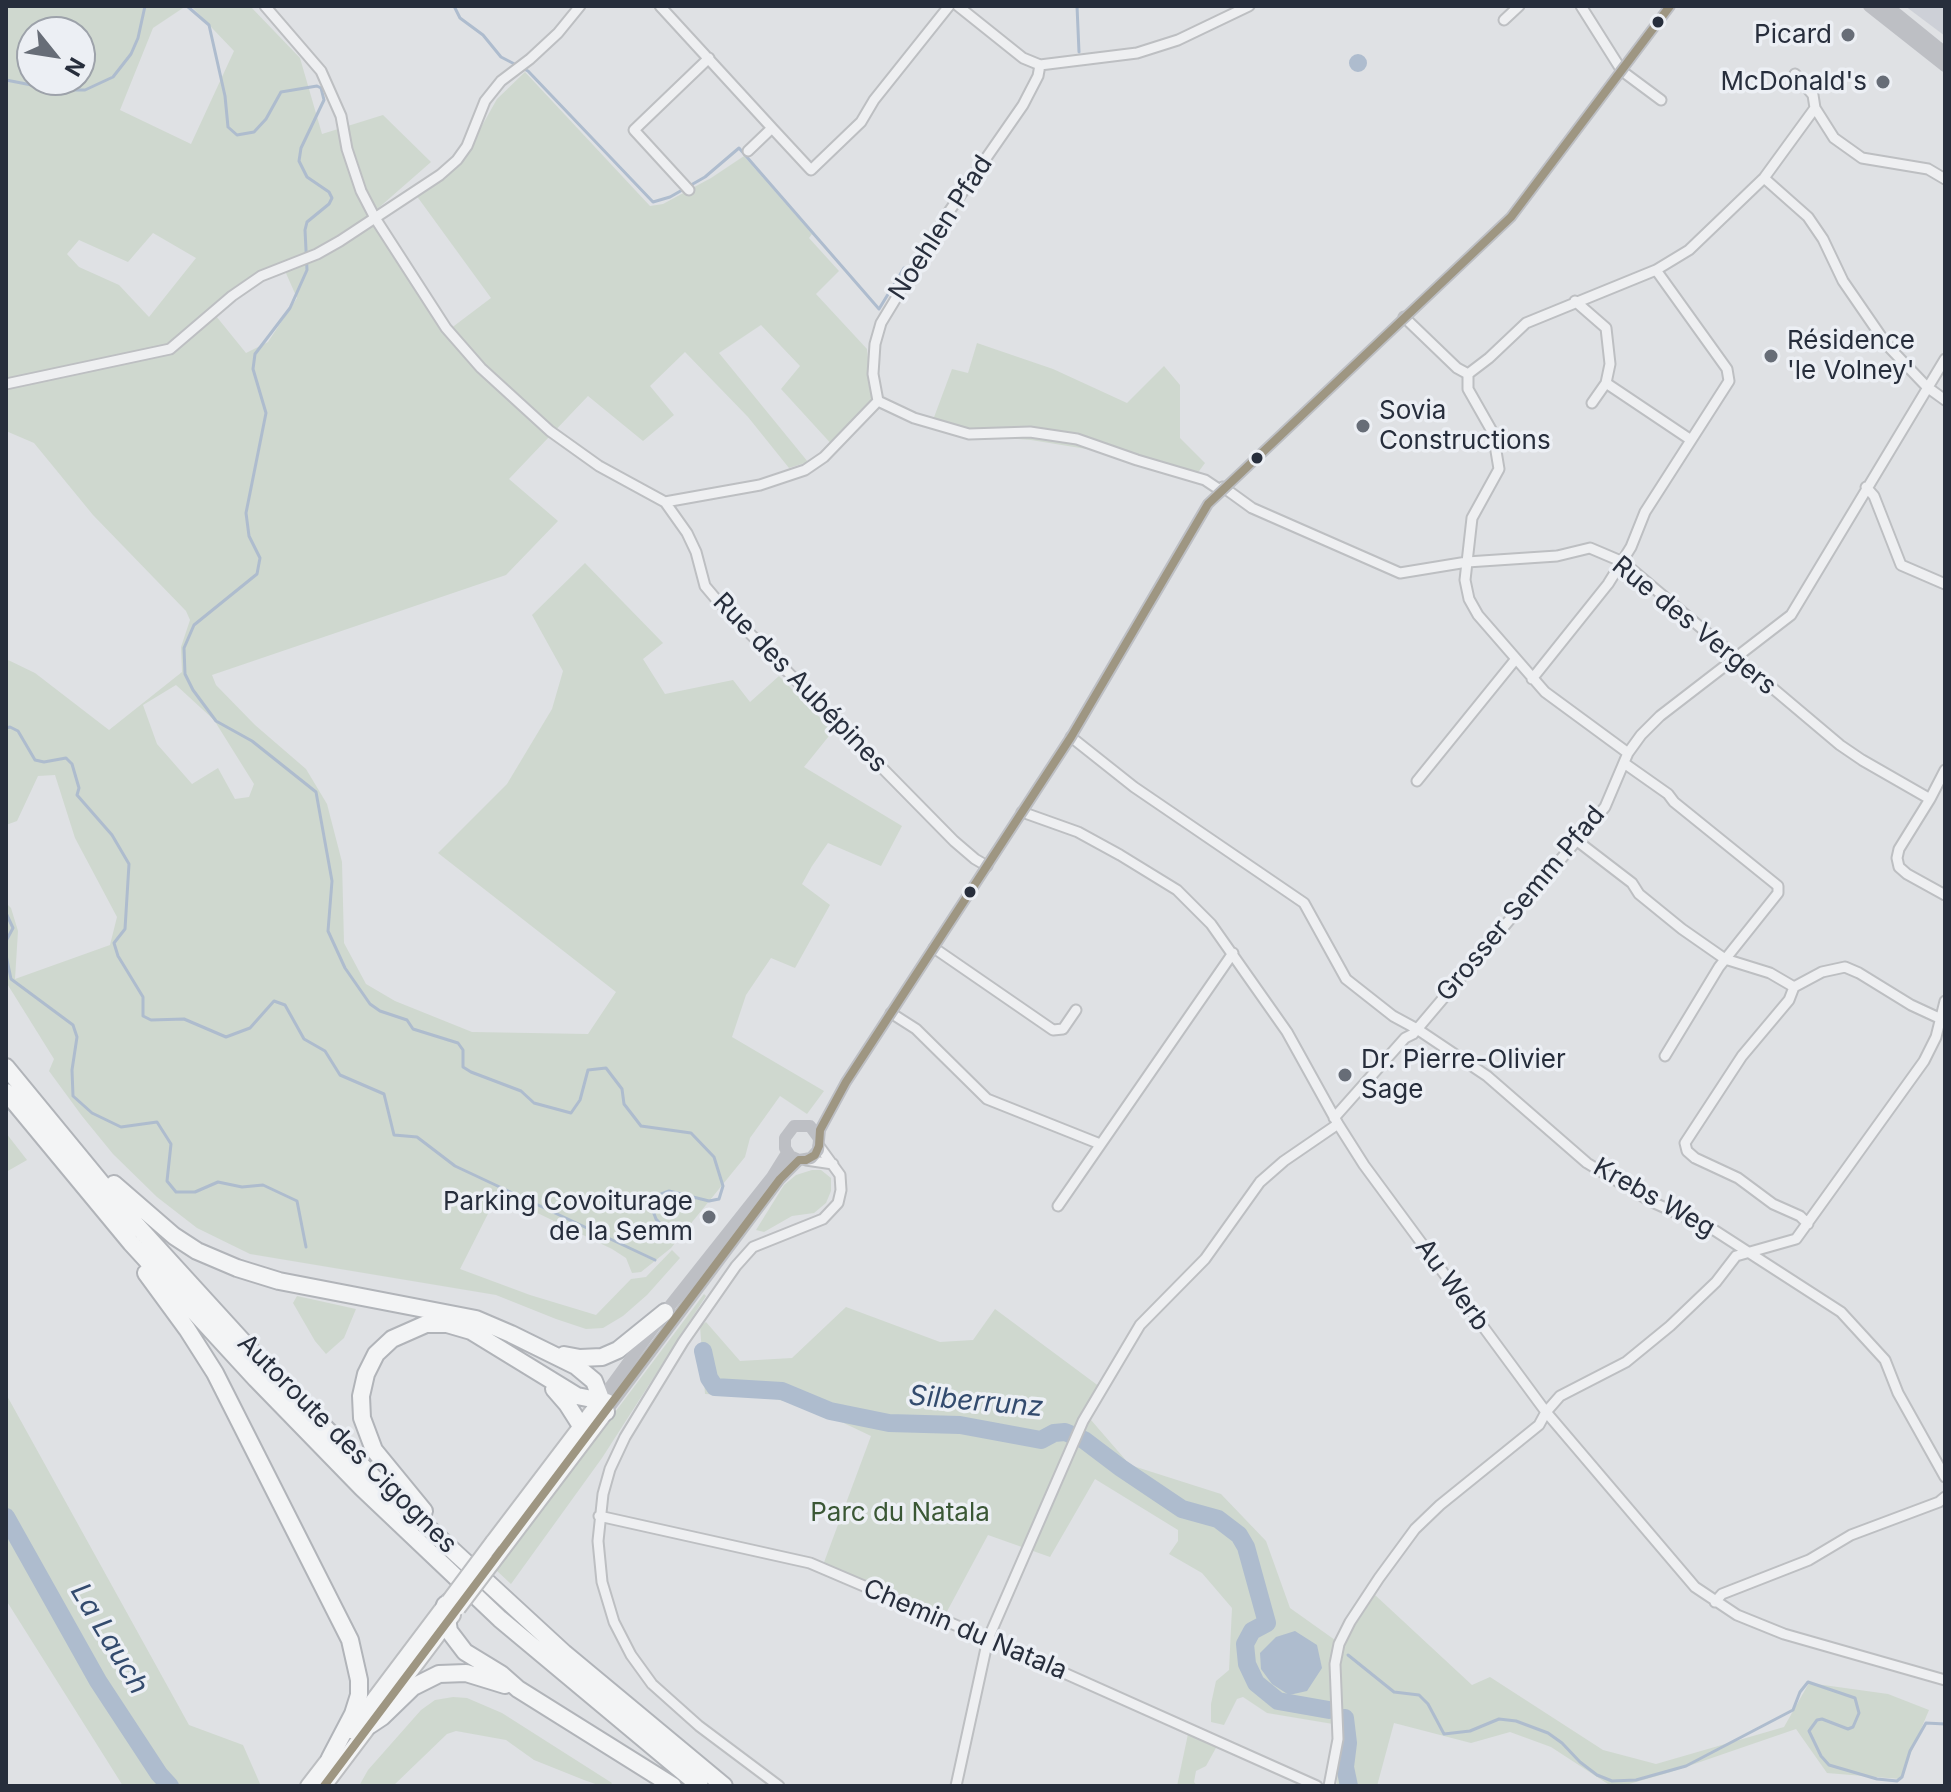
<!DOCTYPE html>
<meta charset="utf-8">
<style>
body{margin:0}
#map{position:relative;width:1951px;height:1792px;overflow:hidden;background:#dfe1e4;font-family:Inter,sans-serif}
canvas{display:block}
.frame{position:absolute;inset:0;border:8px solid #272e3c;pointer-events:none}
.north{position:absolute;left:16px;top:16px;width:80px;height:80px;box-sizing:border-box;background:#eceff4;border:2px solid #9da2aa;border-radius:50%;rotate:120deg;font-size:22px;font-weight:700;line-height:32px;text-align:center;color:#272e3c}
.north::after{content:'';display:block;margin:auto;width:28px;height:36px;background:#676d77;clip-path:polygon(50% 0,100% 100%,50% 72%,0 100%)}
</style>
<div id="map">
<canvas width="1951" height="1792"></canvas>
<div class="frame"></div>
<div class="north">N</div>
</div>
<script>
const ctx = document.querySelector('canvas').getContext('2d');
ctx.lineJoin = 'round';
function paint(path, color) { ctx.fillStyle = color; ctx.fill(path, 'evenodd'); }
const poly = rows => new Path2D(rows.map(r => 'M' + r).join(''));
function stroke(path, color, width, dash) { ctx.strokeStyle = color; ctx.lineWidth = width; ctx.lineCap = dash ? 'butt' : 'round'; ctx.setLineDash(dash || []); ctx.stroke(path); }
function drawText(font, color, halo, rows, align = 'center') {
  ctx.font = font + ' Inter,sans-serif'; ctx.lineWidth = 7; ctx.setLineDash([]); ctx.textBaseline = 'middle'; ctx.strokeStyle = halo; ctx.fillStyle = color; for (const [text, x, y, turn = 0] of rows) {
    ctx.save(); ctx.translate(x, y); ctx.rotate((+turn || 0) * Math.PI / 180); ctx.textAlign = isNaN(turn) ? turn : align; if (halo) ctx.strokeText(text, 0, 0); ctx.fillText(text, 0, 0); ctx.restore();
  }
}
const built = poly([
 [1905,6,1945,6,1945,36]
]);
const green = poly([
 [6,6,186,6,153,28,120,110,191,144,234,51,191,6,250,6,300,58,322,134,383,115,431,162,375,211,450,329,491,298,416,195,461,163,497,99,525,72,650,206,663,204,711,178,744,156,812,234,809,238,839,271,816,294,867,349,873,403,835,448,781,389,800,366,761,325,719,353,808,462,789,468,748,417,685,352,650,386,674,415,643,441,588,396,509,479,558,521,506,575,212,675,216,685,255,725,306,769,327,804,342,862,344,943,366,984,395,1001,472,1032,588,1034,616,992,438,853,507,784,552,709,563,671,532,615,585,563,663,643,643,659,665,694,733,680,750,702,779,676,833,731,804,767,902,826,881,866,828,843,812,866,802,884,830,905,795,968,771,958,746,995,732,1037,824,1091,807,1114,780,1096,750,1138,745,1157,671,1248,641,1272,632,1273,626,1258,612,1249,498,1194,460,1269,530,1295,596,1315,631,1279,646,1277,672,1250,680,1258,647,1295,623,1316,603,1328,586,1329,556,1319,496,1295,250,1254,197,1228,157,1197,113,1154,82,1116,49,1071,54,1059,6,982,6,903,11,908,18,931,15,979,110,945,117,917,75,838,55,775,38,776,17,821,6,825,6,659,35,673,109,730,182,672,181,647,190,620,186,611,93,515,34,443,6,431],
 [32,32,80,32,80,80,32,80],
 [153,233,196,258,149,317,119,285,79,267,67,254,79,240,128,262],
 [281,262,297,298,268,342,246,353,216,316,233,289],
 [176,685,214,720,254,784,249,797,235,799,218,768,192,784,157,744,143,705],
 [977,343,1053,369,1127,403,1164,366,1180,385,1180,438,1205,463,1191,482,1099,451,1031,440,952,434,930,428,952,369,968,373],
 [6,1133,27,1160,6,1172],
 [812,1170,821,1170,831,1178,831,1191,826,1203,814,1213,792,1216,764,1232,756,1230,784,1185,796,1175],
 [704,1294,706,1296,602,1458,511,1584,496,1570],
 [297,1296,356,1309,344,1338,326,1354,315,1341,293,1303],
 [846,1307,940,1342,973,1340,995,1309,1100,1387,1091,1420,1130,1465,1221,1494,1266,1541,1290,1608,1342,1645,1375,1595,1472,1685,1490,1677,1603,1750,1656,1764,1784,1727,1809,1683,1888,1694,1929,1710,1900,1779,1827,1773,1796,1729,1671,1772,1622,1786,1611,1786,1551,1747,1510,1732,1471,1743,1394,1723,1377,1786,1337,1786,1339,1725,1267,1713,1243,1697,1237,1699,1224,1725,1211,1722,1211,1704,1216,1681,1229,1670,1232,1608,1202,1573,1169,1554,1178,1541,1178,1530,1095,1479,1050,1557,988,1535,944,1617,823,1565,871,1436,808,1406,770,1398,705,1394,700,1326,706,1322,740,1361,792,1358],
 [6,1394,189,1725,243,1745,261,1786,123,1786,6,1600],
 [453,1697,467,1698,502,1713,612,1783,610,1786,601,1786,584,1780,534,1760,506,1740,456,1731,447,1734,393,1786,359,1786,368,1770,421,1710,435,1700],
 [1188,1734,1217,1746,1206,1766,1196,1771,1194,1782,1197,1786,1177,1786]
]);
const water = poly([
 '1349 63a9 9 0 1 1 18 0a9 9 0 1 1-18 0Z',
 [1295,1631,1317,1645,1322,1668,1307,1691,1289,1695,1272,1684,1261,1669,1260,1653,1276,1637]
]);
const stream = poly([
 [187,6,209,25,225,96,228,127,237,135,254,132,266,119,281,92,317,86,321,88,324,100,301,148,299,161,307,177,329,192,332,198,329,204,307,222,305,230,307,270,290,308,255,354,253,369,266,413,246,513,249,536,260,558,257,574,194,625,184,648,185,674,193,690,216,721,252,741,316,792,332,881,328,931,345,968,370,1004,380,1011,407,1020,413,1029,458,1043,463,1050,463,1067,471,1072,521,1091,534,1103,571,1113,580,1100,588,1070,606,1068,622,1089,624,1104,641,1126,691,1133,714,1157,723,1186,719,1199,709,1201,669,1191,656,1196,651,1206,656,1219,667,1231,682,1232],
 [454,6,460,18,483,35,501,57,528,71,653,202,670,197,705,177,739,148,879,309,904,268,912,270],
 [1077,6,1079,52],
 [6,80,57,90,85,90,113,77,131,54,138,38,145,6],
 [6,728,10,727,18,731,35,760,44,762,66,758,72,764,79,788,77,795,112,835,129,864,125,929,114,943,118,956,143,997,143,1016,151,1020,184,1019,226,1037,250,1028,274,1001,285,1005,304,1039,325,1051,340,1075,384,1094,394,1135,417,1137,455,1166,655,1260],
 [6,913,13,928,6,941],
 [6,955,11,979,73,1025,77,1037,72,1070,73,1096,92,1113,121,1127,157,1122,171,1144,167,1181,176,1192,195,1192,218,1182,242,1187,263,1185,297,1201,306,1247],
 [1348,1655,1394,1692,1419,1695,1428,1704,1444,1734,1470,1731,1499,1719,1516,1721,1548,1733,1562,1743,1580,1762,1597,1775,1612,1781,1636,1780,1686,1766,1793,1710,1800,1692,1808,1682,1855,1698,1859,1713,1853,1727,1848,1729,1822,1719,1817,1720,1809,1731,1821,1756,1829,1765,1877,1779,1897,1781,1902,1777,1910,1751,1926,1723,1945,1724]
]);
const river = poly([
 [703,1351,709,1378,715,1387,782,1391,830,1411,889,1423,960,1425,1041,1440,1054,1433,1065,1432,1084,1440,1121,1468,1182,1509,1218,1519,1239,1535,1246,1547,1267,1623,1252,1631,1245,1644,1247,1664,1256,1683,1278,1701,1329,1710],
 [6,1517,98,1681,159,1774,170,1786],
 [1345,1718,1348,1743,1345,1767,1349,1786]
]);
const street = poly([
 [265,6,321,71,341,116,347,149,361,191,375,218,446,328,481,368,550,431,599,466,665,502,687,533,696,552,705,586,716,599,954,841,975,859,987,866],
 [660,6,772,128],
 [958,6,1023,58,1040,65,1137,53,1178,40,1249,6],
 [1581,6,1622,71,1661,100],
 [1504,20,1519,6],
 [1795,74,1813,95,1815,108,1834,138,1862,158,1928,169,1945,179],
 [748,151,772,128,811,170,861,122,874,100,949,6],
 [1764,178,1808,217,1823,239,1843,281,1887,345,1927,387,1945,400],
 [689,190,634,130,709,58],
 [1575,301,1606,328,1610,364,1606,383,1691,440],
 [1468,374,1489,358,1526,323,1656,270,1689,250,1764,178,1815,108],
 [6,384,170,349,232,296,261,276,317,254,340,241,440,175,457,160,467,146,485,101,501,81,530,59,558,33,580,6],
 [878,401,873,374,875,344,881,323,946,216,1023,105,1038,76,1040,65],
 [1592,403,1606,383],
 [1223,487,1252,508,1400,573,1467,562,1557,556,1590,548,1623,562,1840,745,1862,760,1930,799,1899,849,1897,858,1899,867,1907,874,1945,895],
 [1866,487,1874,496,1901,565,1945,584],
 [665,502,760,485,805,470,824,457,878,401,914,418,969,434,1030,432,1077,439,1137,460,1205,480,1220,490],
 [1532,679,1608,584,1631,547,1645,512,1729,381,1727,369,1656,270],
 [1071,737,1134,787,1304,903,1346,979,1393,1016,1417,1029,1487,1076,1587,1163,1650,1201,1714,1230,1841,1312,1885,1360,1898,1393,1945,1477],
 [1628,753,1641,735,1660,716,1791,615,1945,359],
 [1624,763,1668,794,1674,802,1778,886,1778,893,1719,967,1665,1056],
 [1417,781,1515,660],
 [1930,799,1945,770],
 [1022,812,1078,832,1120,855,1177,890,1211,924,1287,1032,1338,1124,1364,1165,1546,1412,1695,1587,1737,1615,1784,1634,1945,1680],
 [1576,840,1632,883,1639,894,1682,929,1725,959,1770,973,1794,987,1822,972,1845,967,1859,973,1911,1005,1939,1018],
 [934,948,1053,1030,1063,1029,1076,1010],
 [1794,987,1789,1000,1742,1056,1685,1143,1687,1151,1695,1158,1738,1178,1773,1204,1800,1216,1808,1224],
 [891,1013,916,1029,987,1099,1100,1144],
 [1334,1118,1405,1038,1413,1034,1605,807,1628,753,1545,692,1478,615,1469,599,1465,580,1472,518,1499,469,1493,433,1468,389,1468,374,1457,368,1404,317],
 [806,1160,833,1164],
 [1058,1206,1233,953],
 [599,1516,810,1563,988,1639,1317,1786],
 [1715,1602,1722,1594,1809,1560,1851,1535,1939,1502,1945,1497],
 [779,1786,699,1726,652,1684,631,1655,614,1622,602,1582,598,1541,603,1494,610,1469,625,1437,683,1342,736,1266,753,1247,823,1219,838,1203,841,1190,840,1175,819,1146],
 [956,1786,988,1639,1083,1421,1140,1325,1205,1259,1260,1182,1284,1161,1338,1124],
 [1329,1786,1338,1739,1335,1664,1339,1644,1350,1622,1379,1578,1415,1529,1440,1505,1539,1425,1546,1412,1560,1396,1626,1362,1670,1326,1716,1282,1736,1256,1796,1239,1924,1061,1936,1037,1945,1001]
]);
const secondary = poly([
 [1869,6,1945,66],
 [1887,6,1945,53],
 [818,1137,810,1126,794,1126,785,1138,785,1148,790,1156,799,1160,811,1158,818,1150,820,1130,846,1082,1071,737,1208,504,1511,217,1670,6],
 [600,1401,665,1312,772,1177,787,1153],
 [606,1412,780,1179,799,1160]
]);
const primary = poly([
 [493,1542,600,1401],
 [492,1563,606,1412],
 [350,1731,448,1601],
 [308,1786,335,1751],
 [324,1786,453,1615]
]);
const highway = poly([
 [6,1067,131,1219,266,1367,374,1478,564,1653,724,1786],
 [6,1092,131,1243,256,1379,362,1488,500,1619,700,1786],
 [114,1184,174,1236,197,1251,237,1268,279,1281,476,1319,511,1334,576,1366,594,1381,606,1412],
 [146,1273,187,1329,215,1373,350,1640,359,1680,359,1695,353,1714,330,1758],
 [564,1355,580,1358,602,1357,618,1350,665,1312],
 [554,1389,567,1404,581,1426],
 [424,1511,374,1450,362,1418,361,1396,366,1374,376,1354,392,1339,426,1324,447,1324,471,1331,577,1396,607,1402],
 [445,1605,449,1631,465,1652,501,1674,518,1689,673,1786],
 [370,1725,382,1717,413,1687,439,1674,466,1673,505,1685]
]);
const primaryBridge = poly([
 [449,1601,493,1542],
 [458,1608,492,1563]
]);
const bus1 = poly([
 [324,1786,780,1179,799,1160,806,1160,815,1155,819,1146,820,1130,846,1082,1071,737,1208,504,1511,217,1670,6]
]);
const markers = [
 [1658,22,7,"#272e3c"],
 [1848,35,8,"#676d77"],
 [1883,82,8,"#676d77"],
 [1771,356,8,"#676d77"],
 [1363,426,8,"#676d77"],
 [1257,458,7,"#272e3c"],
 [970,892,7,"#272e3c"],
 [1345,1075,8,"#676d77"],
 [709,1217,8,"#676d77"]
];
const poiNames = [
 ["Picard",1832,35],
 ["McDonald's",1867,82],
 ["Résidence",1787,341,"left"],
 ["'le Volney'",1787,371,"left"],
 ["Sovia",1379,411,"left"],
 ["Constructions",1379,441,"left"],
 ["Dr. Pierre-Olivier",1361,1060,"left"],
 ["Sage",1361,1090,"left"],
 ["Parking Covoiturage",693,1202],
 ["de la Semm",693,1232]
];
const streetNames = [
 ["Noehlen Pfad",941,228,-57],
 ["Rue des Vergers",1694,626,39],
 ["Rue des Aubépines",800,683,46],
 ["Grosser Semm Pfad",1521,904,-50],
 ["Krebs Weg",1654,1198,29],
 ["Au Werb",1452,1285,54],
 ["Autoroute des Cigognes",347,1444,45],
 ["Chemin du Natala",965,1630,23]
];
const parkNames = [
 ["Parc du Natala",900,1513]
];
const waterNames = [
 ["Silberrunz",976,1402,5],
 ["La Lauch",109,1639,59]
];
paint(built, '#cdd0d7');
paint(green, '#cfd8cf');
paint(water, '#aebcce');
stroke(stream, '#aebcce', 3);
stroke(river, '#aebcce', 18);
stroke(street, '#bdbfc2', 13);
stroke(primary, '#bcbec1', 18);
stroke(highway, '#b1b4b9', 20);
stroke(street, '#eeeff1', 9);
stroke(secondary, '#bdbfc4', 12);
stroke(primary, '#f3f4f5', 14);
stroke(highway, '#f3f4f5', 16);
stroke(primaryBridge, '#bcbec1', 18, []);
stroke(primaryBridge, '#f3f4f5', 14);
stroke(bus1, '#9e9682', 8);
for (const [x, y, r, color] of markers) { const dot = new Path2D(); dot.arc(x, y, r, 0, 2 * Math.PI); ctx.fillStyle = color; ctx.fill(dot); stroke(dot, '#eceff4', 3); }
drawText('26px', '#272e3c', '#eceff4', poiNames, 'right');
drawText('26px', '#272e3c', '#eceff4', streetNames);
drawText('26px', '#3a5735', '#eceff4', parkNames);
drawText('italic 28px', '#334b6e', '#eceff4', waterNames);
</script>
